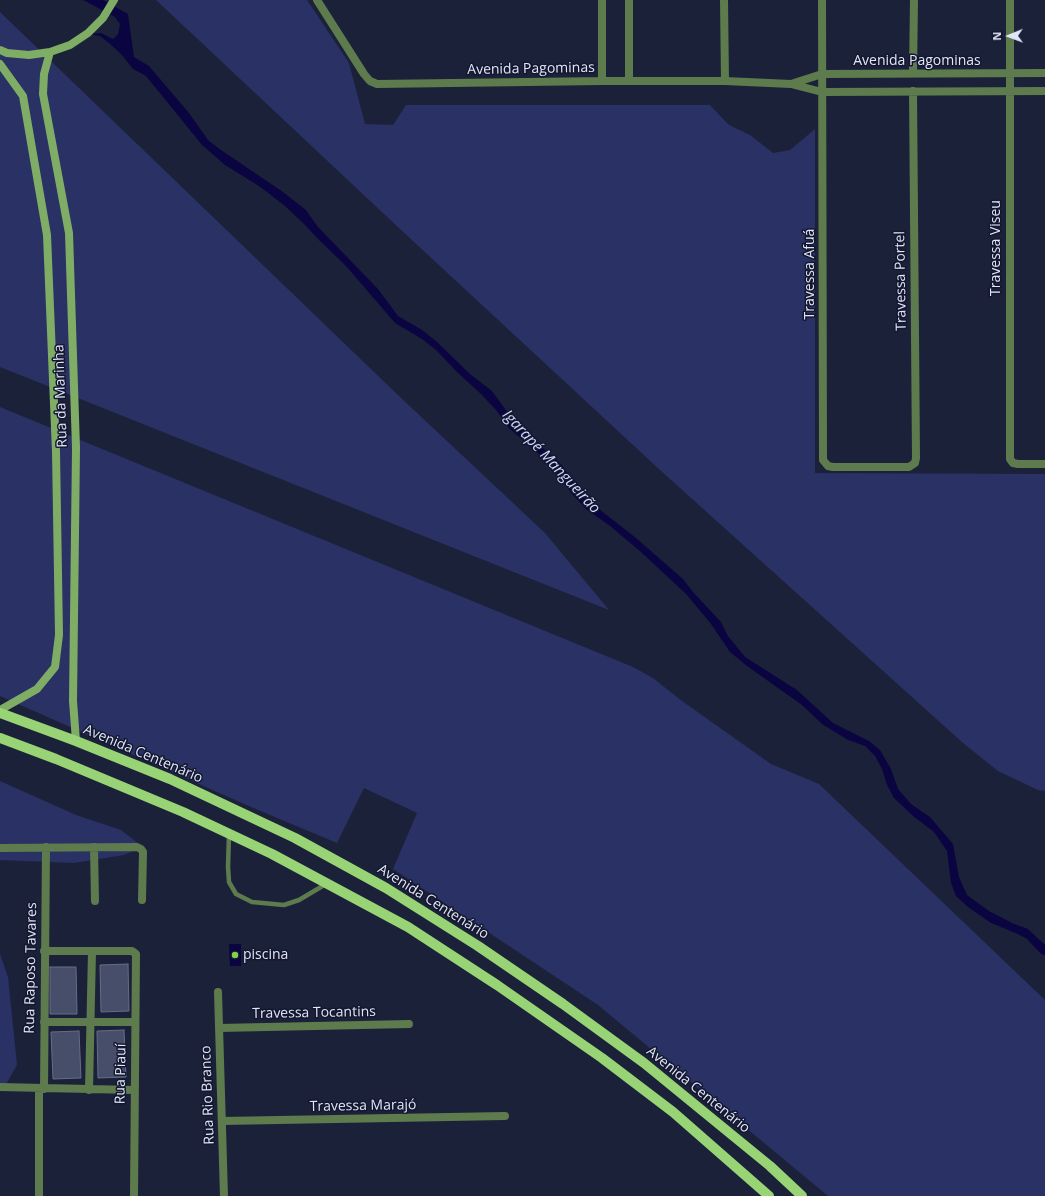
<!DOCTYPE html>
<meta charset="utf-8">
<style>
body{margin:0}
#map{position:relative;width:1045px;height:1196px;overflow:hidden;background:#1c213a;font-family:"Open Sans",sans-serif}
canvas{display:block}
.north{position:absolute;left:989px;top:16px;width:40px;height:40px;-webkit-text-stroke:3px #13172f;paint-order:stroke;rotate:269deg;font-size:11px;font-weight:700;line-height:16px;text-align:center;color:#e1e5f6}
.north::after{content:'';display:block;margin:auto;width:14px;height:18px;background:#e1e5f6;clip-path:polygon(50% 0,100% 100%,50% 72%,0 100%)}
</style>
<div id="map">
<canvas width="1045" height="1196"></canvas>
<div class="north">N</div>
</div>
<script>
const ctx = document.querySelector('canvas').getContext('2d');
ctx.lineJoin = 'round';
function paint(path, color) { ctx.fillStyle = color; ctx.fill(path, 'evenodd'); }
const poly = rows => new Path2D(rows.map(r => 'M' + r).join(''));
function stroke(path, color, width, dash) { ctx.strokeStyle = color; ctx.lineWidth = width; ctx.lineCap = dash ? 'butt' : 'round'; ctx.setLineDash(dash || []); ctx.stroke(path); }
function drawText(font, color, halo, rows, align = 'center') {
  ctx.font = font + ' "Open Sans",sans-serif'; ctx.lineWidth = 3; ctx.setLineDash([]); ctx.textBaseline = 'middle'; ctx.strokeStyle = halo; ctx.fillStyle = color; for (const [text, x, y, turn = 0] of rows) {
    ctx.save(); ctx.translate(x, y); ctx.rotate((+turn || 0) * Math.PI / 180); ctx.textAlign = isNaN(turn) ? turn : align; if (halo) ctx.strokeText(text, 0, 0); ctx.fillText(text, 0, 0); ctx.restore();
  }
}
const green = poly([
 [156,0,307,0,349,63,365,124,393,125,406,105,710,105,729,125,750,135,773,153,790,150,815,129,815,473,1045,474,1045,791,1038,790,998,771,963,743,660,470,400,229],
 [0,12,399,396,545,533,609,610,0,367],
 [0,407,633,667,653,678,682,701,771,764,819,784,1045,1000,1045,1196,828,1196,598,1005,393,869,417,813,364,788,337,843,251,807,0,696],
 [0,781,76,815,121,830,143,847,124,855,74,863,0,860],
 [0,954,8,977,17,1065,4,1088,0,1088]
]);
const water = poly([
 [83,0,103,0,128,14,134,57,149,66,189,113,208,140,221,150,283,192,306,210,318,227,378,289,398,316,422,330,436,341,470,374,492,391,516,424,561,464,585,498,636,538,683,579,693,592,721,622,728,636,745,657,797,690,833,723,869,741,880,750,891,769,898,789,911,804,930,817,953,844,959,877,967,895,989,911,1012,923,1028,929,1045,945,1045,955,1041,954,1027,939,1018,934,991,923,968,907,956,896,951,883,947,851,934,832,913,816,894,798,887,785,882,769,875,756,865,746,848,740,822,724,802,705,747,666,730,652,711,624,687,595,641,552,610,526,586,509,573,495,548,462,509,428,496,410,481,394,458,373,436,350,422,339,395,323,346,266,319,240,304,224,285,206,259,186,225,165,202,145,146,76,133,69,121,54,109,43,100,36,89,34,101,33,113,39,118,34,120,24,115,17],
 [229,944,241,944,241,966,230,966]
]);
const building = poly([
 [128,964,129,1011,101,1012,100,965,128,964],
 [50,967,76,967,77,1014,50,1014,50,967],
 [124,1030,126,1077,98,1078,97,1031,124,1030],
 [79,1031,81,1078,53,1079,51,1032,79,1031]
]);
const lane = poly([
 [229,834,228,867,229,882,236,894,252,902,284,905,299,900,326,884]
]);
const street = poly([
 [317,0,364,74,370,81,377,84,602,81,725,81,791,84,822,92,1045,91],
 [602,0,602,81],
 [629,0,629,81],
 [724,0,725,81],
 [822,0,823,460,828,466,833,467,909,467,915,463,916,458,913,91],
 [1010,0,1010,459,1013,463,1018,464,1045,464],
 [913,73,914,0],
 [791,84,822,74,1045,73],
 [94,847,95,901],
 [0,848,137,847,141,849,143,852,142,900],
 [44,951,132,951,136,954,134,1196],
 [218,992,224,1196],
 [44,1022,135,1022],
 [219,1028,409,1024],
 [0,1087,134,1090],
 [39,1089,39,1196],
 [44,1089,46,847],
 [89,1090,92,951],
 [222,1121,505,1116]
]);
const secondary = poly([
 [0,50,7,53,29,55,50,52,70,45,88,33,103,18,114,0],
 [50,52,44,74,43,94,69,233,76,448,73,701,76,741],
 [0,64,23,96,47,235,56,452,59,635,55,667,37,689,0,710]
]);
const primary = poly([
 [0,713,76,741,170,779,295,838,386,888,478,946,563,1004,644,1063,770,1166,802,1196],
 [0,738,56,759,183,812,272,854,408,927,497,985,602,1058,673,1112,769,1196]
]);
const markers = [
 [235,955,4,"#82d04f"]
];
const streetNames = [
 ["Avenida Pagominas",917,61],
 ["Avenida Pagominas",531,69,-1],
 ["Travessa Viseu",996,248,-90],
 ["Travessa Afuá",810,274,-90],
 ["Travessa Portel",901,281,-91],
 ["Rua da Marinha",61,396,-92],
 ["Avenida Centenário",143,754,23],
 ["Avenida Centenário",433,902,32],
 ["Rua Raposo Tavares",31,968,-89],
 ["Travessa Tocantins",314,1013,-1],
 ["Rua Piauí",121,1074,-89],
 ["Avenida Centenário",698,1090,39],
 ["Rua Rio Branco",208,1095,-92],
 ["Travessa Marajó",363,1106,-1]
];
const poiNames = [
 ["piscina",243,955]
];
const waterNames = [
 ["Igarapé Mangueirão",551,462,47]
];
paint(green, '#293165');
paint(water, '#0a0540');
paint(building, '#474e6a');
stroke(building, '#666d8b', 1);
stroke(lane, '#5e7b4e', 4.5);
stroke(street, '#5e7b4e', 8);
stroke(secondary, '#7fad65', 8);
stroke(primary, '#98d475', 10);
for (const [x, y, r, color] of markers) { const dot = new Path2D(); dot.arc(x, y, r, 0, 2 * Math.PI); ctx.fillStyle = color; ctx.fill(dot); stroke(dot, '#13172f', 1.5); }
drawText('14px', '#e1e5f6', '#13172f', streetNames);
drawText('14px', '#e1e5f6', '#13172f', poiNames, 'left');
drawText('italic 15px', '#cfd9ff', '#13172f', waterNames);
</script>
